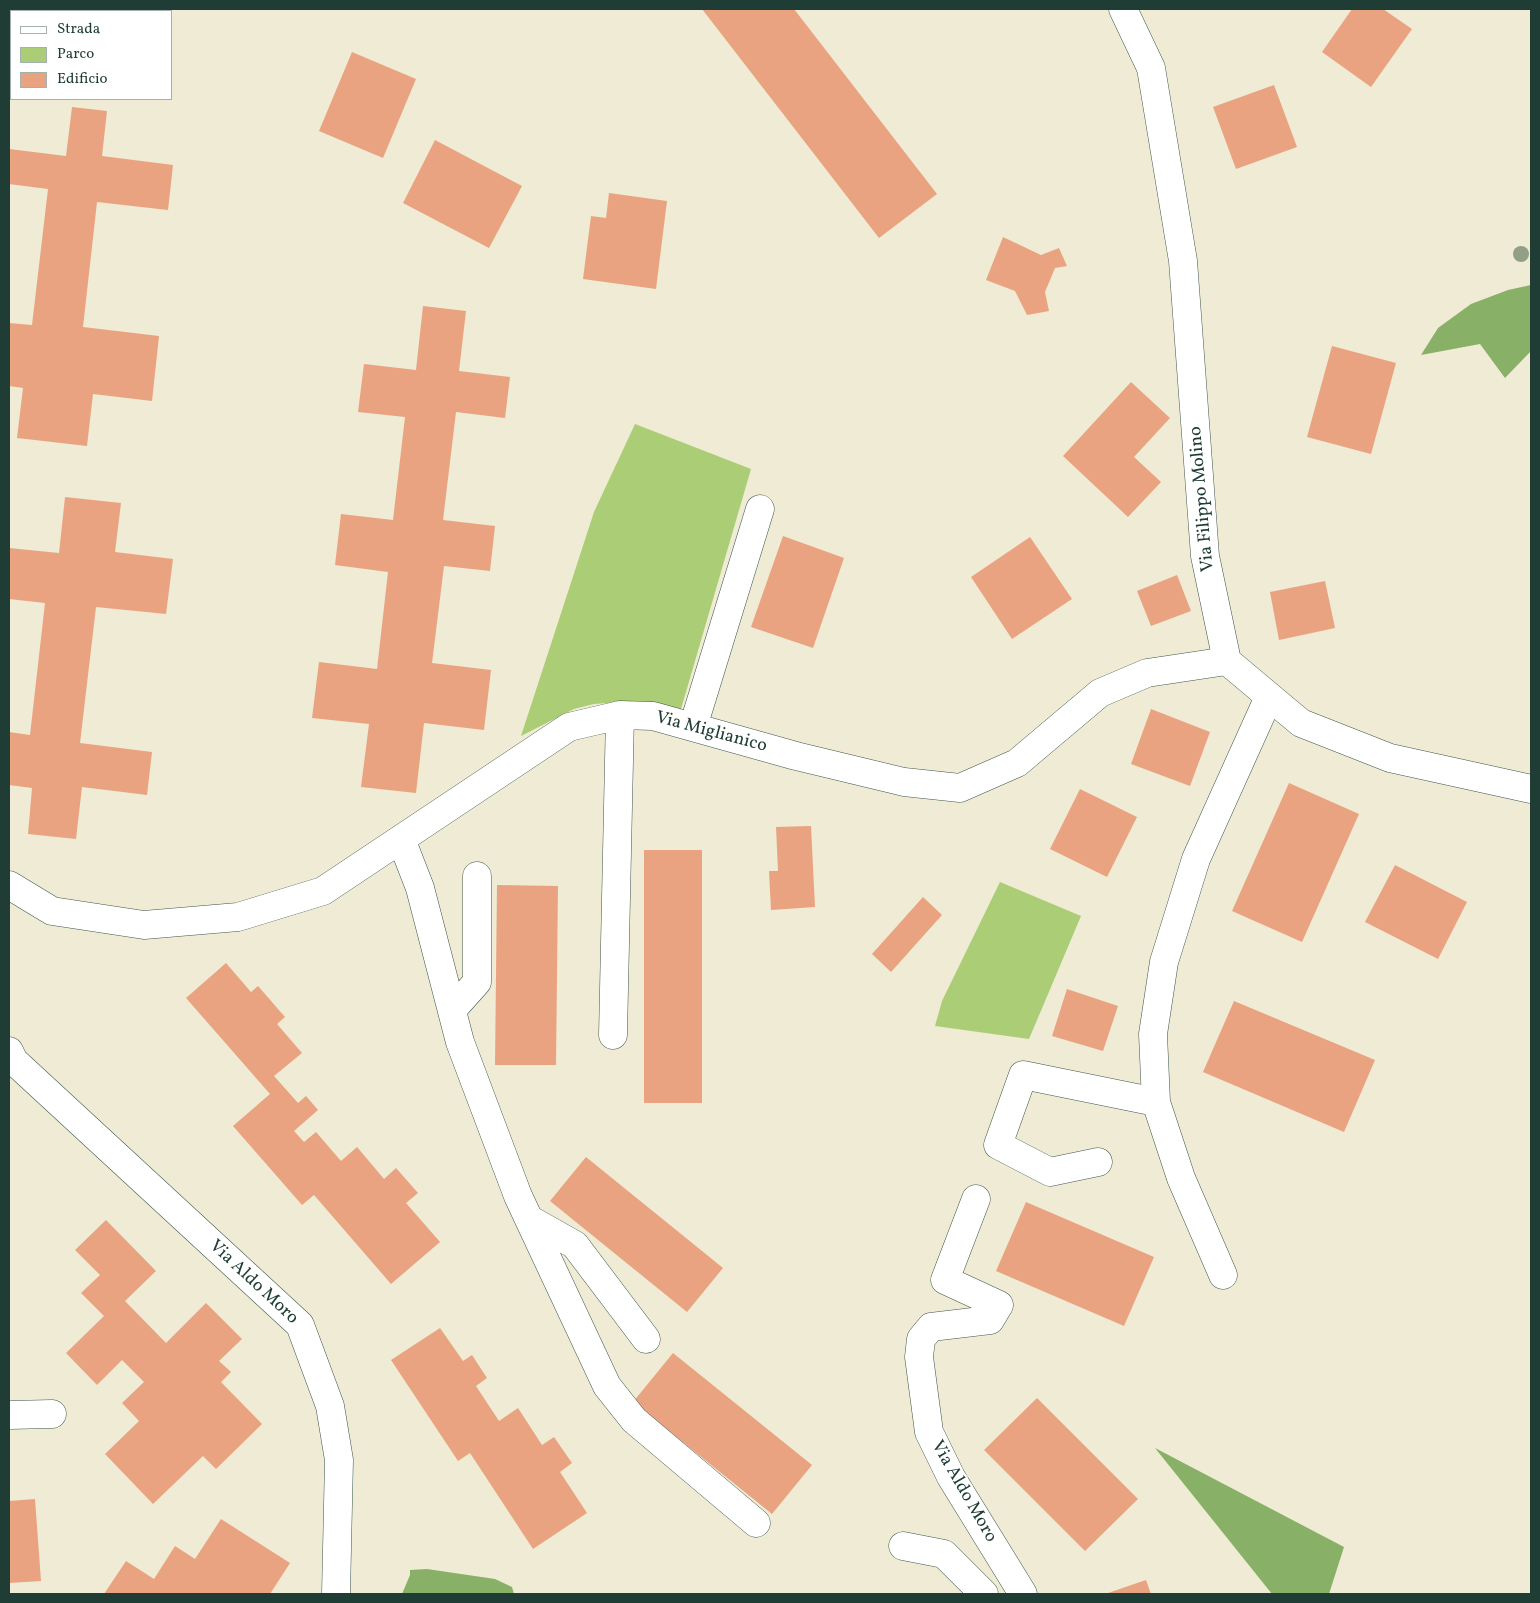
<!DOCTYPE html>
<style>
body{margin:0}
#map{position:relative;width:1540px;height:1603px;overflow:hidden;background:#efebd4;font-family:Vollkorn,serif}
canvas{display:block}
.frame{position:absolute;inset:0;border:10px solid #1f3d34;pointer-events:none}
.legend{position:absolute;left:10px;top:10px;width:162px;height:90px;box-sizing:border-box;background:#fff;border:1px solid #a5b1ae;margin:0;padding:6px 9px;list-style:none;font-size:15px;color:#1f3d34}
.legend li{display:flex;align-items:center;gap:10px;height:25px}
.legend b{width:25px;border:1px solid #a5b1ae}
</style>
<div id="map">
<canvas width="1540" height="1603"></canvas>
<div class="frame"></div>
<ul class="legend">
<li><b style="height:6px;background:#fff"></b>Strada</li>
<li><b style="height:14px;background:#abcd75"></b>Parco</li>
<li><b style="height:14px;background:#eaa381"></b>Edificio</li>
</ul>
</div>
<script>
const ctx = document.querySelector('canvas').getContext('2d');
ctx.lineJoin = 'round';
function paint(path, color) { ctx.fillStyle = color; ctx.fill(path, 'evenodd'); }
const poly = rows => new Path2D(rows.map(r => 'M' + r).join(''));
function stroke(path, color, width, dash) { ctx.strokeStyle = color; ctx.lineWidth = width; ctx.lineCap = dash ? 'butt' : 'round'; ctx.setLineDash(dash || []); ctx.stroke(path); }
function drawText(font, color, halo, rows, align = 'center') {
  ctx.font = font + ' Vollkorn,serif'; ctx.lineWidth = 4; ctx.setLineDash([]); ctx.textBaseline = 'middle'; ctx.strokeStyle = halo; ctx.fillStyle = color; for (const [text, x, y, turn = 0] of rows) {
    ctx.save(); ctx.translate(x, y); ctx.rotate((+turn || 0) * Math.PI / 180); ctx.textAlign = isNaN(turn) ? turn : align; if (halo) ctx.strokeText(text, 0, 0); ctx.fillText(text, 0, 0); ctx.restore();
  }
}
const green = poly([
 [635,424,751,469,681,709,637,701,594,704,574,709,521,736,594,512],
 [1000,882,1081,916,1029,1039,935,1026,942,1001]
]);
const forest = poly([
 [1531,285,1531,351,1505,378,1480,344,1421,355,1438,328,1471,304,1508,290],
 [1155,1448,1344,1547,1329,1594,1272,1594],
 [427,1569,495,1579,512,1587,514,1594,402,1594,410,1575,410,1570]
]);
const building = poly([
 [702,9,794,9,937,194,879,238],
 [1352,9,1383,9,1412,29,1371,87,1322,52],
 [352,52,416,79,383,158,319,131],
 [1274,85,1297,147,1236,169,1213,107],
 [72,107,107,111,102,156,173,165,168,210,97,202,83,327,159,336,152,401,93,394,87,446,17,438,23,388,9,386,9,323,32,325,48,189,9,184,9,149,66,156],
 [435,140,522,186,489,248,403,203],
 [609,193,667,201,656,289,583,279,591,216,606,218],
 [1003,237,1041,255,1059,248,1067,266,1055,268,1045,292,1049,311,1027,315,1015,291,986,280],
 [423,306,466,311,459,371,510,377,505,418,456,412,443,520,495,526,490,571,444,566,432,663,491,670,484,730,424,723,416,793,361,787,369,724,312,718,319,662,377,669,388,572,335,565,341,514,393,520,405,417,358,412,364,364,416,370],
 [1332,346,1396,363,1371,454,1307,437],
 [1131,382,1170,418,1134,457,1161,482,1128,517,1063,456],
 [65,497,121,503,115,552,173,559,166,614,96,607,80,743,152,752,147,795,82,787,76,839,28,834,32,788,9,785,9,732,30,735,45,603,9,599,9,548,59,553],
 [783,536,844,558,813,648,751,627],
 [1030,537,1072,599,1012,639,971,577],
 [1177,575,1191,611,1151,626,1137,591],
 [1325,581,1335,628,1279,640,1270,592],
 [1151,709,1210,732,1190,786,1131,764],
 [1289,783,1359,814,1302,942,1232,911],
 [1080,789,1137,817,1107,877,1050,849],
 [811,826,815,907,771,910,769,871,778,871,776,827],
 [644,850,702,850,702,1103,644,1103],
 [1395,865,1467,902,1438,959,1365,922],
 [497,885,558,886,556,1065,495,1065],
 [923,897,942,915,891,972,872,954],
 [226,963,251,992,258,986,285,1017,277,1024,302,1053,274,1076,298,1103,306,1096,318,1110,294,1131,304,1142,316,1132,341,1161,357,1147,384,1179,396,1168,418,1193,406,1203,440,1242,391,1284,314,1195,302,1205,233,1126,270,1094,186,998],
 [1067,989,1118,1006,1103,1051,1052,1036],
 [1234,1001,1375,1060,1344,1132,1203,1072],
 [586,1157,723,1268,687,1312,550,1201],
 [1026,1202,1154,1257,1124,1326,996,1271],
 [106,1220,156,1271,125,1301,166,1343,206,1303,242,1339,219,1361,231,1372,221,1382,262,1424,216,1469,203,1456,153,1504,105,1454,139,1421,122,1403,144,1382,122,1360,97,1385,66,1353,104,1316,81,1293,100,1275,75,1250],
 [440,1328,463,1361,472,1355,487,1378,476,1386,499,1421,518,1408,542,1445,554,1437,572,1463,560,1472,587,1513,533,1549,470,1453,458,1461,391,1360],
 [673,1353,812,1465,772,1514,633,1402],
 [1037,1398,1138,1499,1085,1551,984,1450],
 [35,1499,41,1581,9,1583,9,1501],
 [221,1519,290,1563,270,1594,104,1594,126,1561,154,1579,175,1546,195,1559],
 [1146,1580,1151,1594,1105,1594]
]);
const minor = poly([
 [1123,9,1151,68,1183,261,1205,556,1227,661,1301,723,1390,758,1531,789],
 [66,11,72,9],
 [9,49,11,46],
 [693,727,760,509],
 [401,839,420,888,460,1042,518,1196,607,1386,634,1420,756,1523],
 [9,885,52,911,144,925,238,917,323,891,569,727,620,715,653,716,796,756,904,782,960,788,1017,763,1100,693,1147,673,1227,661],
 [452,1010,477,982,477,876],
 [613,1035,620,715],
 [9,1051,14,1061,300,1325,330,1406,339,1460,336,1594],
 [1098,1162,1050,1172,998,1145,1023,1075,1156,1102],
 [976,1199,945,1280,999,1305,990,1320,931,1327,921,1339,919,1357,929,1432,951,1477,1023,1594],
 [529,1219,575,1245,646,1339],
 [1223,1275,1181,1178,1156,1102,1153,1034,1164,962,1196,859,1269,697],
 [9,1415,52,1414],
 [903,1546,944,1554,984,1594]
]);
const trees = [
 [1521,254]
];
const streetNames = [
 ["Via Filippo Molino",1203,499,-95],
 ["Via Miglianico",711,733,15],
 ["Via Aldo Moro",253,1283,43],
 ["Via Aldo Moro",963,1492,60]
];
paint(green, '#abcd75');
paint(forest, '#88b066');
paint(building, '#eaa381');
stroke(minor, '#3e574c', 29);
stroke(minor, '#fff', 28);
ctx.fillStyle = '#909f85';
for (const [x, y] of trees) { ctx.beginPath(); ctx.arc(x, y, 8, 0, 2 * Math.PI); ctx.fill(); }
drawText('18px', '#1f3d34', '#fff', streetNames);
</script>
